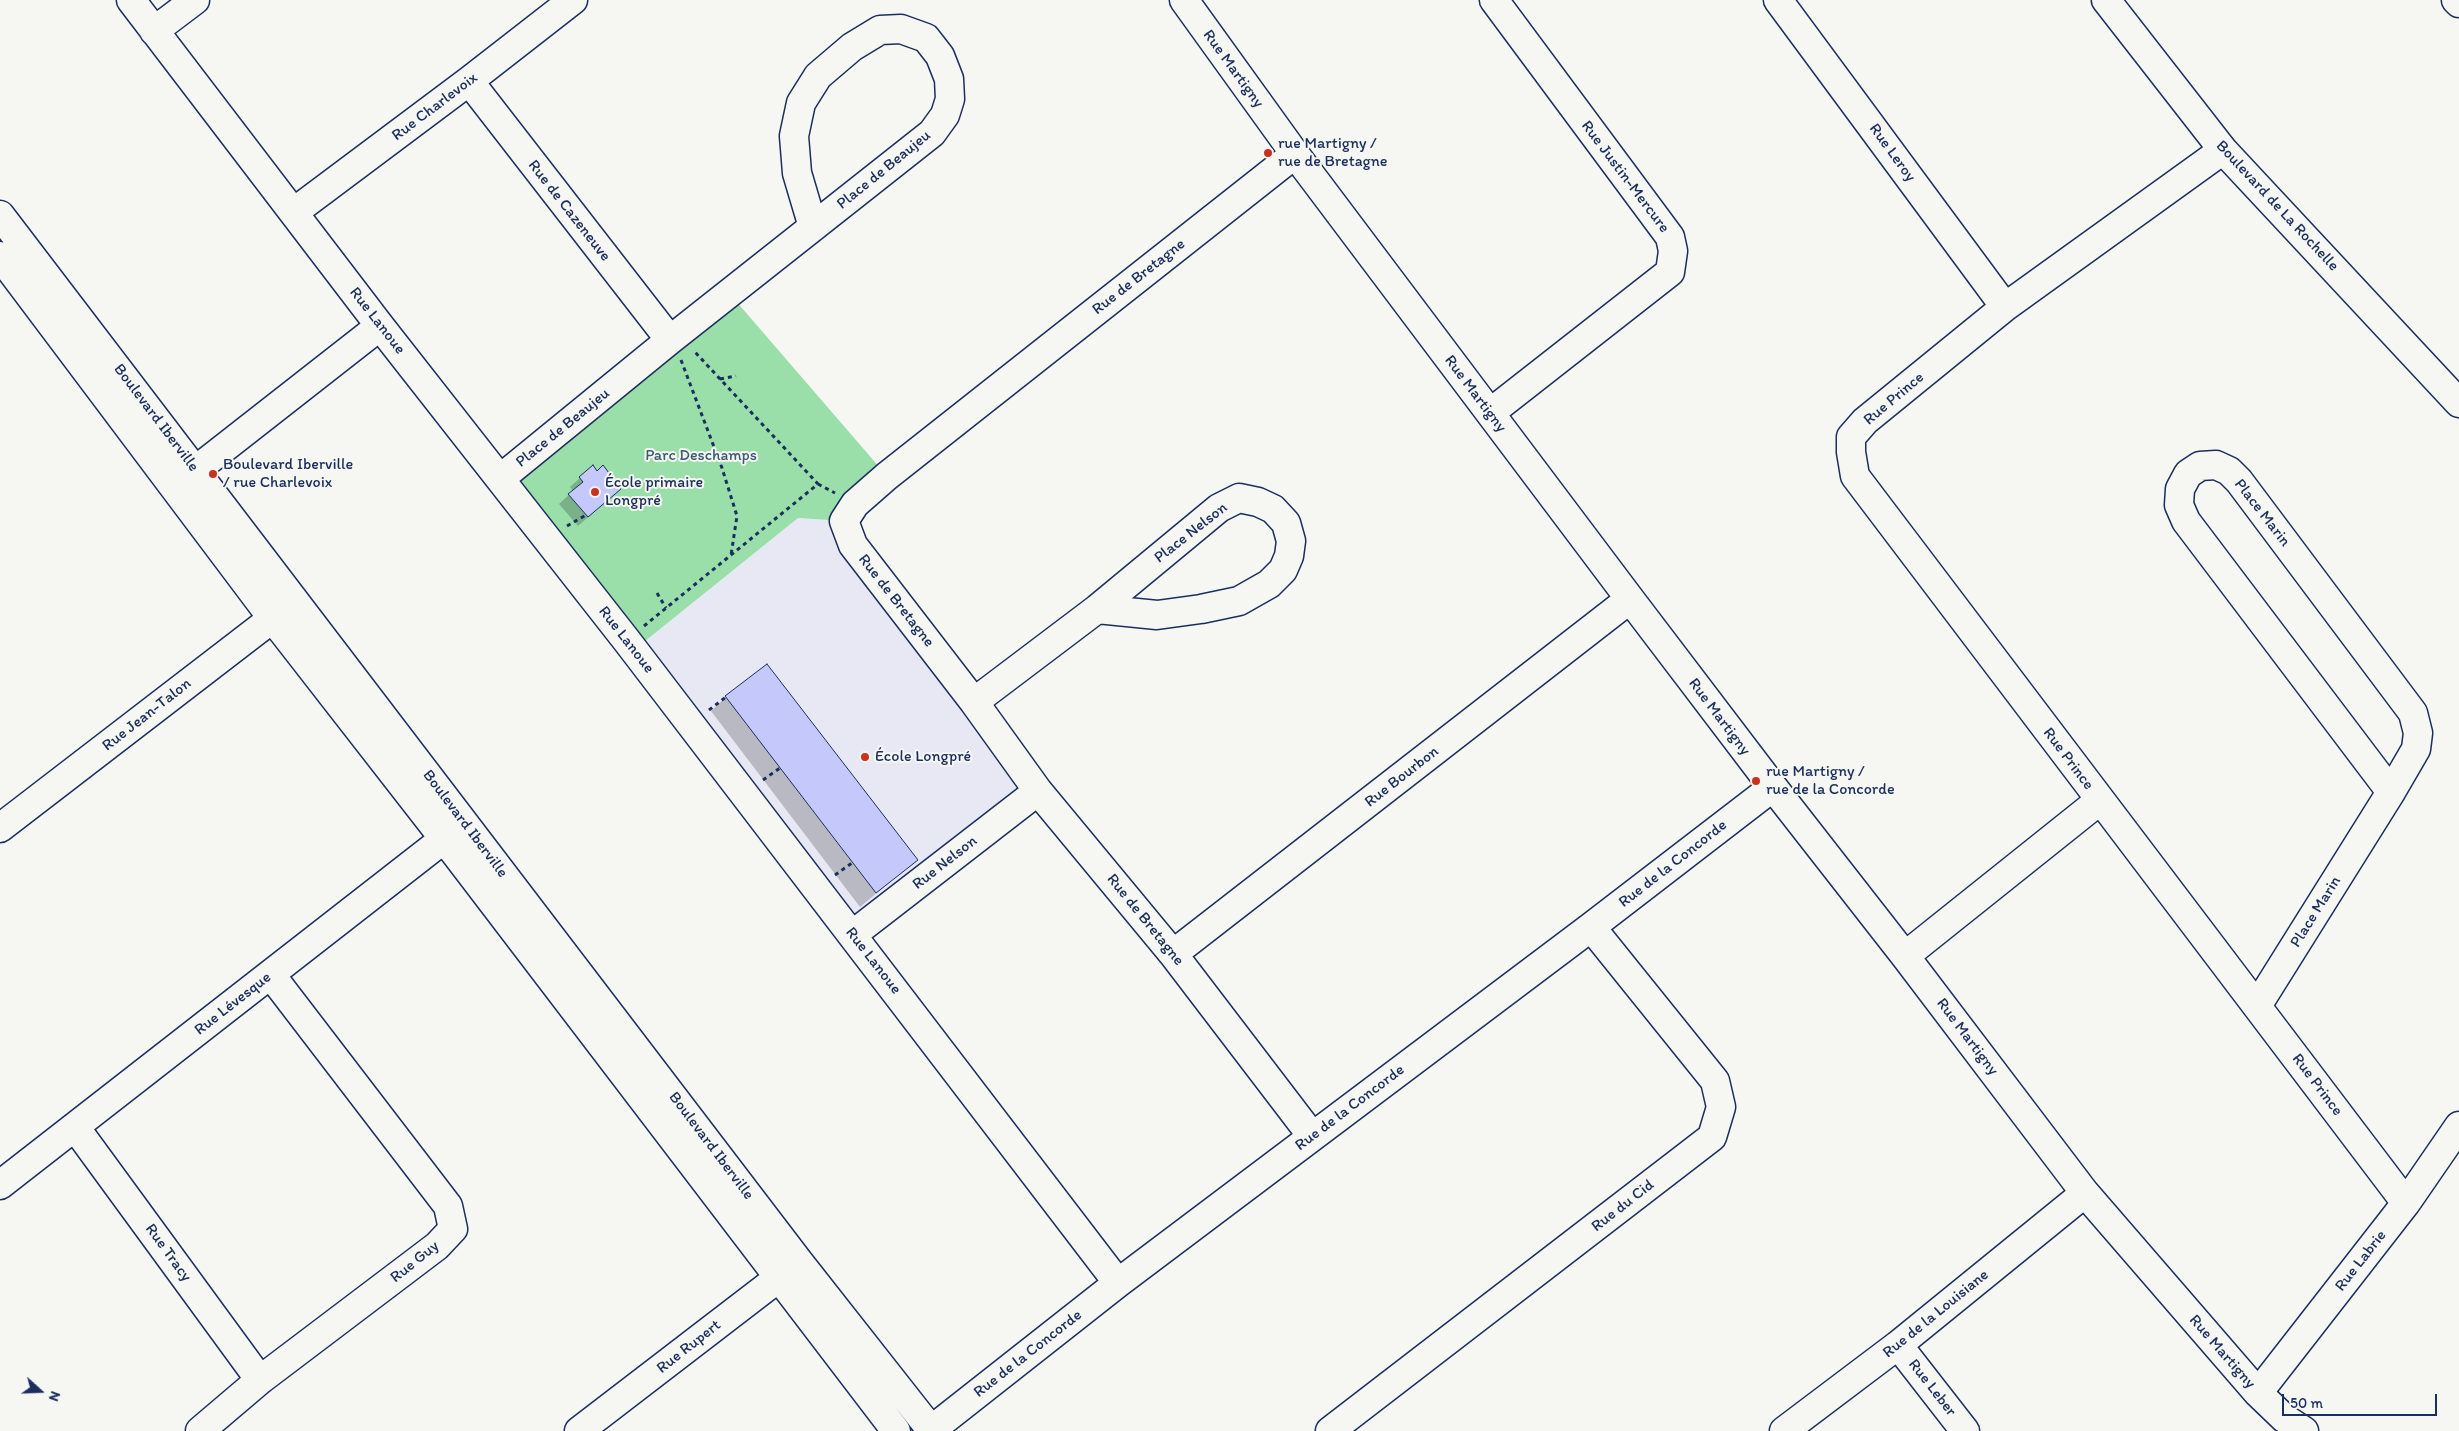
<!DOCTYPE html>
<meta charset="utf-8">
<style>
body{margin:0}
#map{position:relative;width:2459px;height:1431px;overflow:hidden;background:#f6f6f2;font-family:Itim,sans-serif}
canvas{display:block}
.north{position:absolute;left:15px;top:1366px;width:50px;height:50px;-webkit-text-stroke:4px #f6f6f2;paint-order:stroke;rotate:110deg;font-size:14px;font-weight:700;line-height:20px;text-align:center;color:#1b2f5e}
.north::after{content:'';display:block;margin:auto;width:18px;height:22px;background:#1b2f5e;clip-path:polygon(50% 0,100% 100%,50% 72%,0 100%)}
.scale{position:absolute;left:2282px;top:1394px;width:155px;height:22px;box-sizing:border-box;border:2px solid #1b2f5e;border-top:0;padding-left:6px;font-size:15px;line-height:18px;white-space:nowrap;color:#1b2f5e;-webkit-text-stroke:4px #f6f6f2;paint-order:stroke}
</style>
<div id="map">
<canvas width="2459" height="1431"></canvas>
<div class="north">N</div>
<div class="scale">50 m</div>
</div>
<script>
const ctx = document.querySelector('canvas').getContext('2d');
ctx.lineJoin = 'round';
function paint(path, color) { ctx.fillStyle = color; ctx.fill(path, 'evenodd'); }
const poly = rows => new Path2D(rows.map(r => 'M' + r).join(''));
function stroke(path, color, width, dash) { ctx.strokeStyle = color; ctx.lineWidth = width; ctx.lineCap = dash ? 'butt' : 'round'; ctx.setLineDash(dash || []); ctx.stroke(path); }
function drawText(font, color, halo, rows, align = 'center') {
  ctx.font = font + ' Itim,sans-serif'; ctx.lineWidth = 4; ctx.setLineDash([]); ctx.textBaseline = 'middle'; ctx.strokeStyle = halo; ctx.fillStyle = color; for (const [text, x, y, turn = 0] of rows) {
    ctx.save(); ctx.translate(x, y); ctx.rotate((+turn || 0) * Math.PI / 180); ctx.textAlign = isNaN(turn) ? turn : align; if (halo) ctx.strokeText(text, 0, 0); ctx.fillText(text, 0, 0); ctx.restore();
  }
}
const built = poly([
 [798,518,844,521,1038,791,852,935,634,650]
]);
const green = poly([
 [729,293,887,476,844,521,798,518,634,650,501,478]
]);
const shadow = poly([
 [597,473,620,489,578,526,559,504,573,491,570,487,580,478],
 [726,697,916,860,860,907,711,711]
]);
const building = poly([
 [593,465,597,471,603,465,621,489,588,517,568,494,583,482,579,477,593,465],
 [767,664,918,860,876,893,725,696,767,664]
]);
const path = poly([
 [681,360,722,468,737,516,731,555],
 [720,379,736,376],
 [818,484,835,493],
 [567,526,586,515],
 [657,593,666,608],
 [644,626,818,484,694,351],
 [709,710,726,697],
 [763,780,780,768],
 [835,875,852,863]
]);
const minor = poly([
 [131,0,380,326,627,641,1118,1283],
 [1184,0,1295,154,1630,599,1773,787,1905,956,2085,1193,2258,1393,2284,1418,2304,1431],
 [1778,0,2005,307],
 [2106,0,2223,150,2459,403],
 [2456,0,2459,3],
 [154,31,195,0],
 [469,81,670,340],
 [2223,150,2005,307,1865,421,1851,437,1851,452,1855,476,2406,1203],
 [1295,154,887,476,855,504,844,521,853,545,974,702,1038,791,1173,954,1312,1136],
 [294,212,469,81,573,0],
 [0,215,799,1262,932,1431],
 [0,256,273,619,445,840,896,1431],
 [1490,413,1670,272,1673,251,1670,237,1494,0],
 [501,478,670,340,932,133,945,115,950,99,949,79,940,56,926,38,901,29,880,30,852,47,818,76,801,103,794,136,797,173,813,227],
 [183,483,196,470,380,326],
 [974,702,1097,609,1219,508,1239,498,1258,502,1273,509,1286,523,1291,541,1289,556,1283,570,1269,584,1239,601,1201,609,1157,615,1097,609],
 [0,828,286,608],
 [852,935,1038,791],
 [1173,954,1630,599],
 [1905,956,2099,801],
 [2257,1006,2391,792,2416,749,2418,733,2413,713,2239,481,2229,471,2216,465,2200,466,2188,474,2180,489,2179,505,2186,521,2391,792],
 [75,1127,260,1380],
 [0,1185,458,828],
 [1898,1345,1965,1431],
 [2258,1393,2406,1203,2459,1126],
 [200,1431,260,1380,437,1246,453,1229,448,1206,271,975],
 [579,1431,794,1266],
 [930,1431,1118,1283,1591,927,1773,787],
 [1330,1431,1712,1137,1721,1107,1715,1081,1591,927],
 [1784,1431,1898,1345,2085,1193]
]);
const markers = [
 [1268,153,5,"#c8321e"],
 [213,474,5,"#c8321e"],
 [595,492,5,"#c8321e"],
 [865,757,5,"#c8321e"],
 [1756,781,5,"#c8321e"]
];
const streetNames = [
 ["Rue Martigny",1233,69,54],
 ["Rue Charlevoix",435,107,-37],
 ["Rue Leroy",1892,153,54],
 ["Place de Beaujeu",884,170,-39],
 ["Rue Justin-Mercure",1625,177,53],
 ["Boulevard de La Rochelle",2277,206,47],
 ["Rue de Cazeneuve",569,211,52],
 ["Rue de Bretagne",1139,277,-38],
 ["Rue Lanoue",377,321,52],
 ["Rue Martigny",1475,394,53],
 ["Rue Prince",1894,399,-40],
 ["Boulevard Iberville",156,418,53],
 ["Place de Beaujeu",563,428,-39],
 ["Place Marin",2262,513,52],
 ["Place Nelson",1191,533,-38],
 ["Rue de Bretagne",896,601,52],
 ["Rue Lanoue",626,640,52],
 ["Rue Jean-Talon",147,715,-38],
 ["Rue Martigny",1719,717,53],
 ["Rue Prince",2068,759,53],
 ["Rue Bourbon",1402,777,-38],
 ["Boulevard Iberville",465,824,53],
 ["Rue Nelson",945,863,-38],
 ["Rue de la Concorde",1673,864,-38],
 ["Place Marin",2316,912,-58],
 ["Rue de Bretagne",1145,920,51],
 ["Rue Lanoue",873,961,52],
 ["Rue Lévesque",233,1004,-38],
 ["Rue Martigny",1967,1037,53],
 ["Rue Prince",2317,1085,53],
 ["Rue de la Concorde",1350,1108,-37],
 ["Boulevard Iberville",711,1146,53],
 ["Rue du Cid",1623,1206,-38],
 ["Rue Tracy",168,1253,54],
 ["Rue Labrie",2361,1261,-52],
 ["Rue Guy",415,1262,-39],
 ["Rue de la Louisiane",1936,1314,-39],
 ["Rue Rupert",689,1347,-38],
 ["Rue Martigny",2222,1352,49],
 ["Rue de la Concorde",1028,1354,-38],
 ["Rue Leber",1932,1388,52]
];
const poiNames = [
 ["rue Martigny /",1278,144],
 ["rue de Bretagne",1278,162],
 ["Boulevard Iberville",223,465],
 ["/ rue Charlevoix",223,483],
 ["École primaire",605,483],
 ["Longpré",605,501],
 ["École Longpré",875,757],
 ["rue Martigny /",1766,772],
 ["rue de la Concorde",1766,790]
];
const parkNames = [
 ["Parc Deschamps",701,456]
];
paint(built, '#e7e8f4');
paint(green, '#9adeaa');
paint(shadow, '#0003');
paint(building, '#c5c8fa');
stroke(building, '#1b2f5e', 1);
stroke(minor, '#1b2f5e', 31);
stroke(path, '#1b2f5e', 3, [4, 4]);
stroke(minor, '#f6f6f2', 28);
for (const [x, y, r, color] of markers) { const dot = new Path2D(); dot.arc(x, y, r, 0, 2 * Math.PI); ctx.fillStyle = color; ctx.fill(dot); stroke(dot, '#f6f6f2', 2); }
drawText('16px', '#1b2f5e', '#f6f6f2', streetNames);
drawText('16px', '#1b2f5e', '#f6f6f2', poiNames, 'left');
drawText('16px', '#3b5b71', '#f6f6f2', parkNames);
</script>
